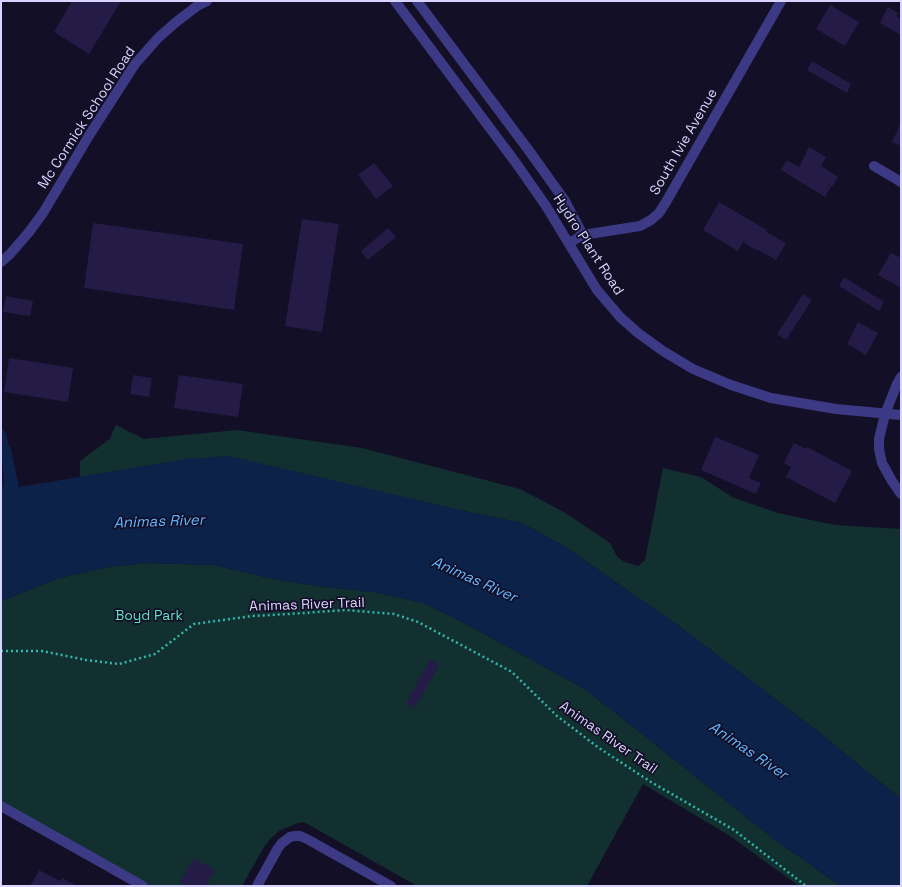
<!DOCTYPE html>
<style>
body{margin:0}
#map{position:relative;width:902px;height:887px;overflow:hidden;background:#130f26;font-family:"Space Grotesk",sans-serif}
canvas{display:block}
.frame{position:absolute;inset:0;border:2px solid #d9d4ff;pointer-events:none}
</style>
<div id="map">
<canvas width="902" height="887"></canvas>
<div class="frame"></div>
</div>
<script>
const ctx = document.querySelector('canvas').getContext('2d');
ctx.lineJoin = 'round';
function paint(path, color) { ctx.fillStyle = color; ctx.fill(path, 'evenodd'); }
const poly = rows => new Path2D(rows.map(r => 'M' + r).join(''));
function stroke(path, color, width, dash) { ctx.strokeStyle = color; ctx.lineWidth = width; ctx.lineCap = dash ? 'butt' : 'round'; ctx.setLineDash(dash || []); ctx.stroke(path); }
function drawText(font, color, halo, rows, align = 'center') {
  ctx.font = font + ' "Space Grotesk",sans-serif'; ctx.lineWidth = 3.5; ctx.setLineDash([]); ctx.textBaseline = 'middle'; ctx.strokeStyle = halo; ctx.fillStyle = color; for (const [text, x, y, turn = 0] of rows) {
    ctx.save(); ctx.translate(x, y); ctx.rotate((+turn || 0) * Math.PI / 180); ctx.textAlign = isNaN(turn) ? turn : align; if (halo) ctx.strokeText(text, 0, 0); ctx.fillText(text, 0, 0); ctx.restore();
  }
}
const green = poly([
 [116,425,144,439,237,430,362,448,520,489,564,512,610,543,618,558,625,562,638,566,645,560,663,468,701,477,734,498,778,513,835,525,901,529,901,799,811,726,679,626,564,546,522,523,464,511,341,483,187,459,80,477,80,461,110,439,114,429],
 [146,563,214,565,273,579,324,587,374,592,423,603,453,617,583,688,627,722,780,844,804,860,840,886,799,886,730,836,643,784,587,886,417,886,304,822,298,823,279,831,271,838,264,847,242,886,151,886,1,801,1,601,59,578,108,567]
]);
const water = poly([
 [7,443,10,446,19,487,187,459,229,456,464,511,522,523,564,546,679,626,811,726,901,799,901,886,840,886,804,860,780,844,627,722,583,688,453,617,423,603,374,592,324,587,273,579,214,565,146,563,108,567,59,578,1,601,1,478,2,477,3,486,4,486,1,444]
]);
const stream = poly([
 [1,431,4,435,6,450]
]);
const building = poly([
 [72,1,121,1,89,54,54,32],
 [830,5,859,22,845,46,816,29],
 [888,7,898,13,896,16,901,19,901,35,880,23],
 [812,61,851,84,847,93,807,70],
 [901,122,901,146,892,142],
 [809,147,826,157,821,166,838,177,832,187,827,184,831,187,825,197,781,170,787,160,799,167],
 [374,163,393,186,376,199,358,175],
 [719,202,767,230,766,232,786,243,776,260,756,249,756,250,744,243,745,242,744,241,738,251,703,230],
 [302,219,339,224,322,332,285,326],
 [93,223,243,244,234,310,84,288],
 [388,228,396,237,368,260,361,251],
 [891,253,901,258,901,288,878,275],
 [844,277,884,302,879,311,839,286],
 [803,294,812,300,786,340,777,334],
 [6,296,33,301,30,316,3,312],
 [858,322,878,333,866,355,847,344],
 [9,358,73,368,68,402,4,392],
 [133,375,152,378,149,397,130,394],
 [179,375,243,384,238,417,174,408],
 [715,437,759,455,749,478,761,483,756,494,701,470],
 [794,443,806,449,807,447,852,471,835,503,786,477,791,467,784,463],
 [430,659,439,665,415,708,406,703],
 [193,858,215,870,206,886,187,886,180,882],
 [39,870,60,881,62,878,77,886,30,886]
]);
const path = poly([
 [1,651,42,651,86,660,119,664,155,654,194,624,252,616,289,614,345,610,394,614,418,622,512,672,557,716,599,748,651,782,734,830,806,886]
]);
const minor = poly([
 [395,1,516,163,546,206,597,290,620,317,638,333,663,351,693,369,731,385,771,398,836,409,901,415],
 [417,1,530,152,565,201,583,235],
 [874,166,901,182],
 [569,243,583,235,640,226,651,220,659,213,666,202,781,1],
 [1,262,10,254,29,232,43,213,90,134,135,64,158,38,175,23,197,6,207,1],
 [901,377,897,384,885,414,879,439,879,449,882,463,892,481,901,494],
 [1,806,143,886],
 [257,886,278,848,282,843,290,837,295,836,300,836,307,839,391,886]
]);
const streetNames = [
 ["Mc Cormick School Road",87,118,-57],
 ["South Ivie Avenue",684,142,-60],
 ["Hydro Plant Road",588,245,57],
 ["Animas River Trail",307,605,-2],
 ["Animas River Trail",608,738,35]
];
const parkNames = [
 ["Boyd Park",149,616]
];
const waterNames = [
 ["Animas River",159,522,-2],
 ["Animas River",474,580,24],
 ["Animas River",748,751,34]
];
paint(green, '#12302f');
paint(water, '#0c2248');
stroke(stream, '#0c2248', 5.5);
paint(building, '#241b47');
stroke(path, '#2fb8b0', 2.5, [2, 3]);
stroke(minor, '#3d3a85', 10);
drawText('14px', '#d9d4ff', '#130f26', streetNames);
drawText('14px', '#5fe0c0', '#130f26', parkNames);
drawText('italic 15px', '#62b6ff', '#130f26', waterNames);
</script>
